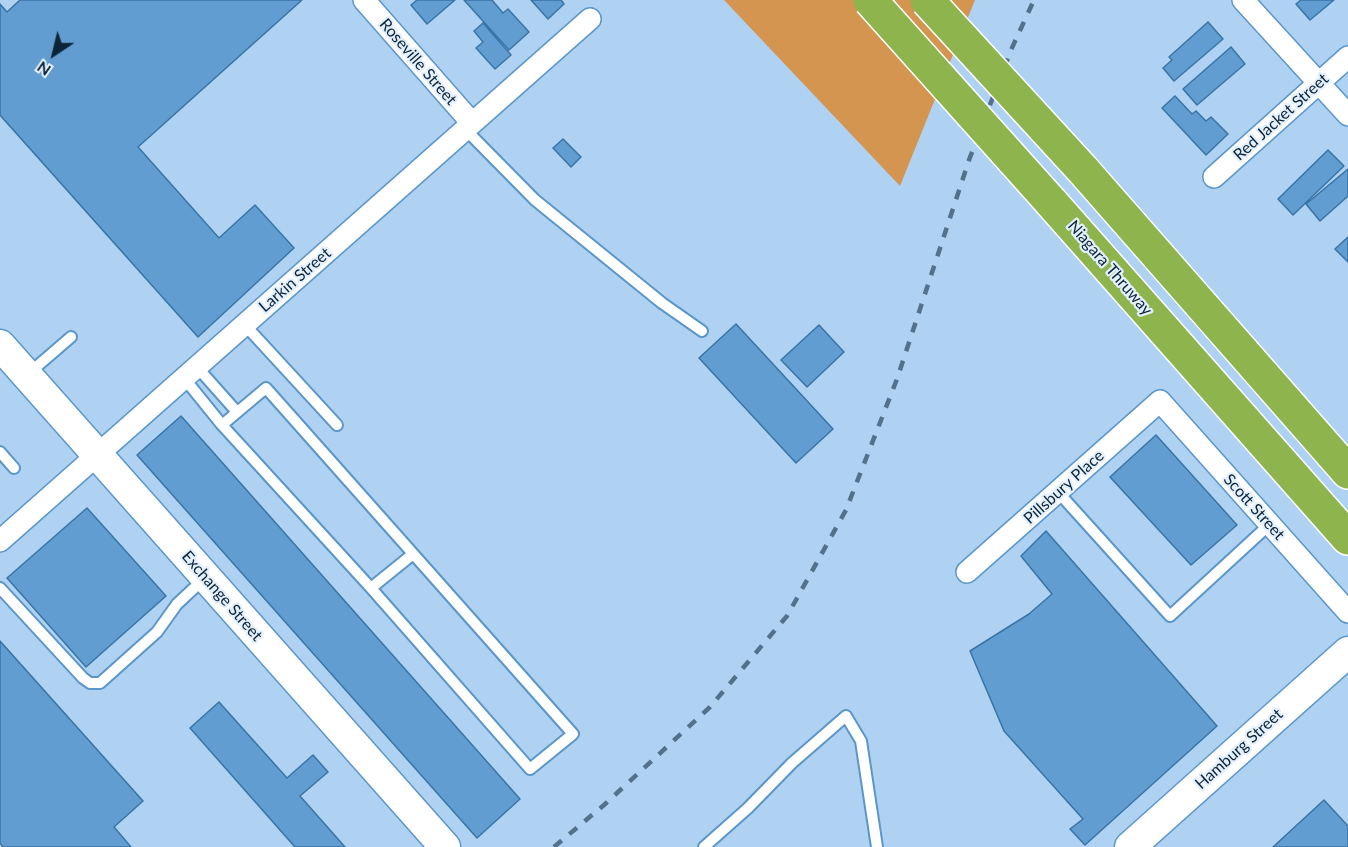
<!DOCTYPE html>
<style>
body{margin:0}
#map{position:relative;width:1348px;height:847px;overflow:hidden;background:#afd2f3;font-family:Lato,sans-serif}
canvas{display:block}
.north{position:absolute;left:24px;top:24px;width:60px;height:60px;-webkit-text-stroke:4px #e4f0fc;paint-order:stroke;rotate:215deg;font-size:16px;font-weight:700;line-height:24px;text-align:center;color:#0b2438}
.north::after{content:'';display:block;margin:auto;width:21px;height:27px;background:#0b2438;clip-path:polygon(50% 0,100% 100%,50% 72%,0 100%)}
</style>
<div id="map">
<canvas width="1348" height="847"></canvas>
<div class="north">N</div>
</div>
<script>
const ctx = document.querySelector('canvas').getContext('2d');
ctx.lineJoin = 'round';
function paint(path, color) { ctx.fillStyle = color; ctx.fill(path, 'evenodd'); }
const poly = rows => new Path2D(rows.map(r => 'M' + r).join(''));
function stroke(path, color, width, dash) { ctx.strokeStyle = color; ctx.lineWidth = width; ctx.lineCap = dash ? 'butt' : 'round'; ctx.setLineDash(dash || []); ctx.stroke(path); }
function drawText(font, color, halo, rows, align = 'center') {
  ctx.font = font + ' Lato,sans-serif'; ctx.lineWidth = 4.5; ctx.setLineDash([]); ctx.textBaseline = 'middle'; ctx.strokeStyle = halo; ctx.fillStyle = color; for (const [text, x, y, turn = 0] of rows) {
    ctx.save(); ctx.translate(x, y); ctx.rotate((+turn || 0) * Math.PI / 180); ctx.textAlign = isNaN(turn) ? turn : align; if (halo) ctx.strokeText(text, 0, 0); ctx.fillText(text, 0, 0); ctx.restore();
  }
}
const green = poly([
 [724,0,975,0,900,186]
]);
const building = poly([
 [20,0,302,0,138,147,219,238,255,205,294,248,198,337,0,115,0,4,7,12,20,0],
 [417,0,455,0,427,24,411,5,417,0],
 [464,0,492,0,503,13,508,9,529,32,509,50,464,0],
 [531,0,561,0,564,4,548,19,531,0],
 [1301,0,1334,0,1310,20,1296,4,1301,0],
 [1208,22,1223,39,1174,81,1163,68,1172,60,1169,57,1208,22],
 [483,23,511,55,495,69,476,48,483,42,474,31,483,23],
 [1231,47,1245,64,1197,105,1183,89,1231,47],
 [1175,96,1192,114,1196,111,1206,121,1211,117,1228,134,1206,155,1162,108,1175,96],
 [563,139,581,157,571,167,553,148,563,139],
 [1328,150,1344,166,1293,215,1278,199,1328,150],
 [1348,169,1348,196,1320,221,1306,204,1348,169],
 [1348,237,1348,262,1335,249,1348,237],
 [736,324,833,429,796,463,699,358,736,324],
 [819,325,844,352,807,387,781,360,819,325],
 [181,416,520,799,477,838,137,455,181,416],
 [1156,435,1237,525,1191,565,1110,477,1156,435],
 [87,508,166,596,86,667,7,578,87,508],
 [1046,531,1217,726,1085,845,1070,829,1083,819,1004,731,970,651,1029,614,1052,594,1021,556,1046,531],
 [0,641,143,801,114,827,131,847,3,847,0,843,0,641],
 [219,702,287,778,313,755,328,772,300,796,345,847,295,847,190,728,219,702],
 [1324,800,1348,826,1348,847,1273,847,1324,800]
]);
const lane = poly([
 [465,129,535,200,662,303,702,331],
 [245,325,337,425],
 [197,367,237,412],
 [28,374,71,337],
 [184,378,222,425,371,588,530,769,573,734,266,388,222,425],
 [0,452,14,468],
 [1058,492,1170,616,1270,524],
 [0,588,83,678,90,683,100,683,157,632,177,604,205,578],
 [371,588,413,554],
 [704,847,748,808,792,763,846,716,861,741,877,847]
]);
const street = poly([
 [364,0,472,123],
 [1243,0,1348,115],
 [1214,177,1348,57],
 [0,541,590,19],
 [967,572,1160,401,1348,612]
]);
const secondary = poly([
 [0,345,445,847],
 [1130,847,1348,652]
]);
const highway = poly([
 [1083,170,1348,472],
 [1051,202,1348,538]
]);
const rail = poly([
 [554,847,604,805,710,707,787,616,846,510,897,379,969,160,1011,50,1034,0]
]);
const highwayBridge = poly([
 [870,0,1051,202],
 [927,0,1083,170]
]);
const streetNames = [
 ["Roseville Street",418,62,49],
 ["Red Jacket Street",1281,117,-42],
 ["Niagara Thruway",1110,268,49],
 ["Larkin Street",295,280,-41],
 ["Pillsbury Place",1064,487,-42],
 ["Scott Street",1254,507,48],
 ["Exchange Street",222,596,49],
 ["Hamburg Street",1239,749,-42]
];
paint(green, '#d49551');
paint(building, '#629dd1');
stroke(building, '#3974a6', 1.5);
stroke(lane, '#5b96c9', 14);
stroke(street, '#5b96c9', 24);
stroke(secondary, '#5b96c9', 33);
stroke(highway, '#fff', 36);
stroke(lane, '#fff', 10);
stroke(street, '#fff', 21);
stroke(secondary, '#fff', 30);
stroke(highway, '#8eb44e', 33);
stroke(rail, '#53718b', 4.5, [10, 10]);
stroke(highwayBridge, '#fff', 36, []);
stroke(highwayBridge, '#8eb44e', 33);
drawText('16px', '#0b2438', '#e4f0fc', streetNames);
</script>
